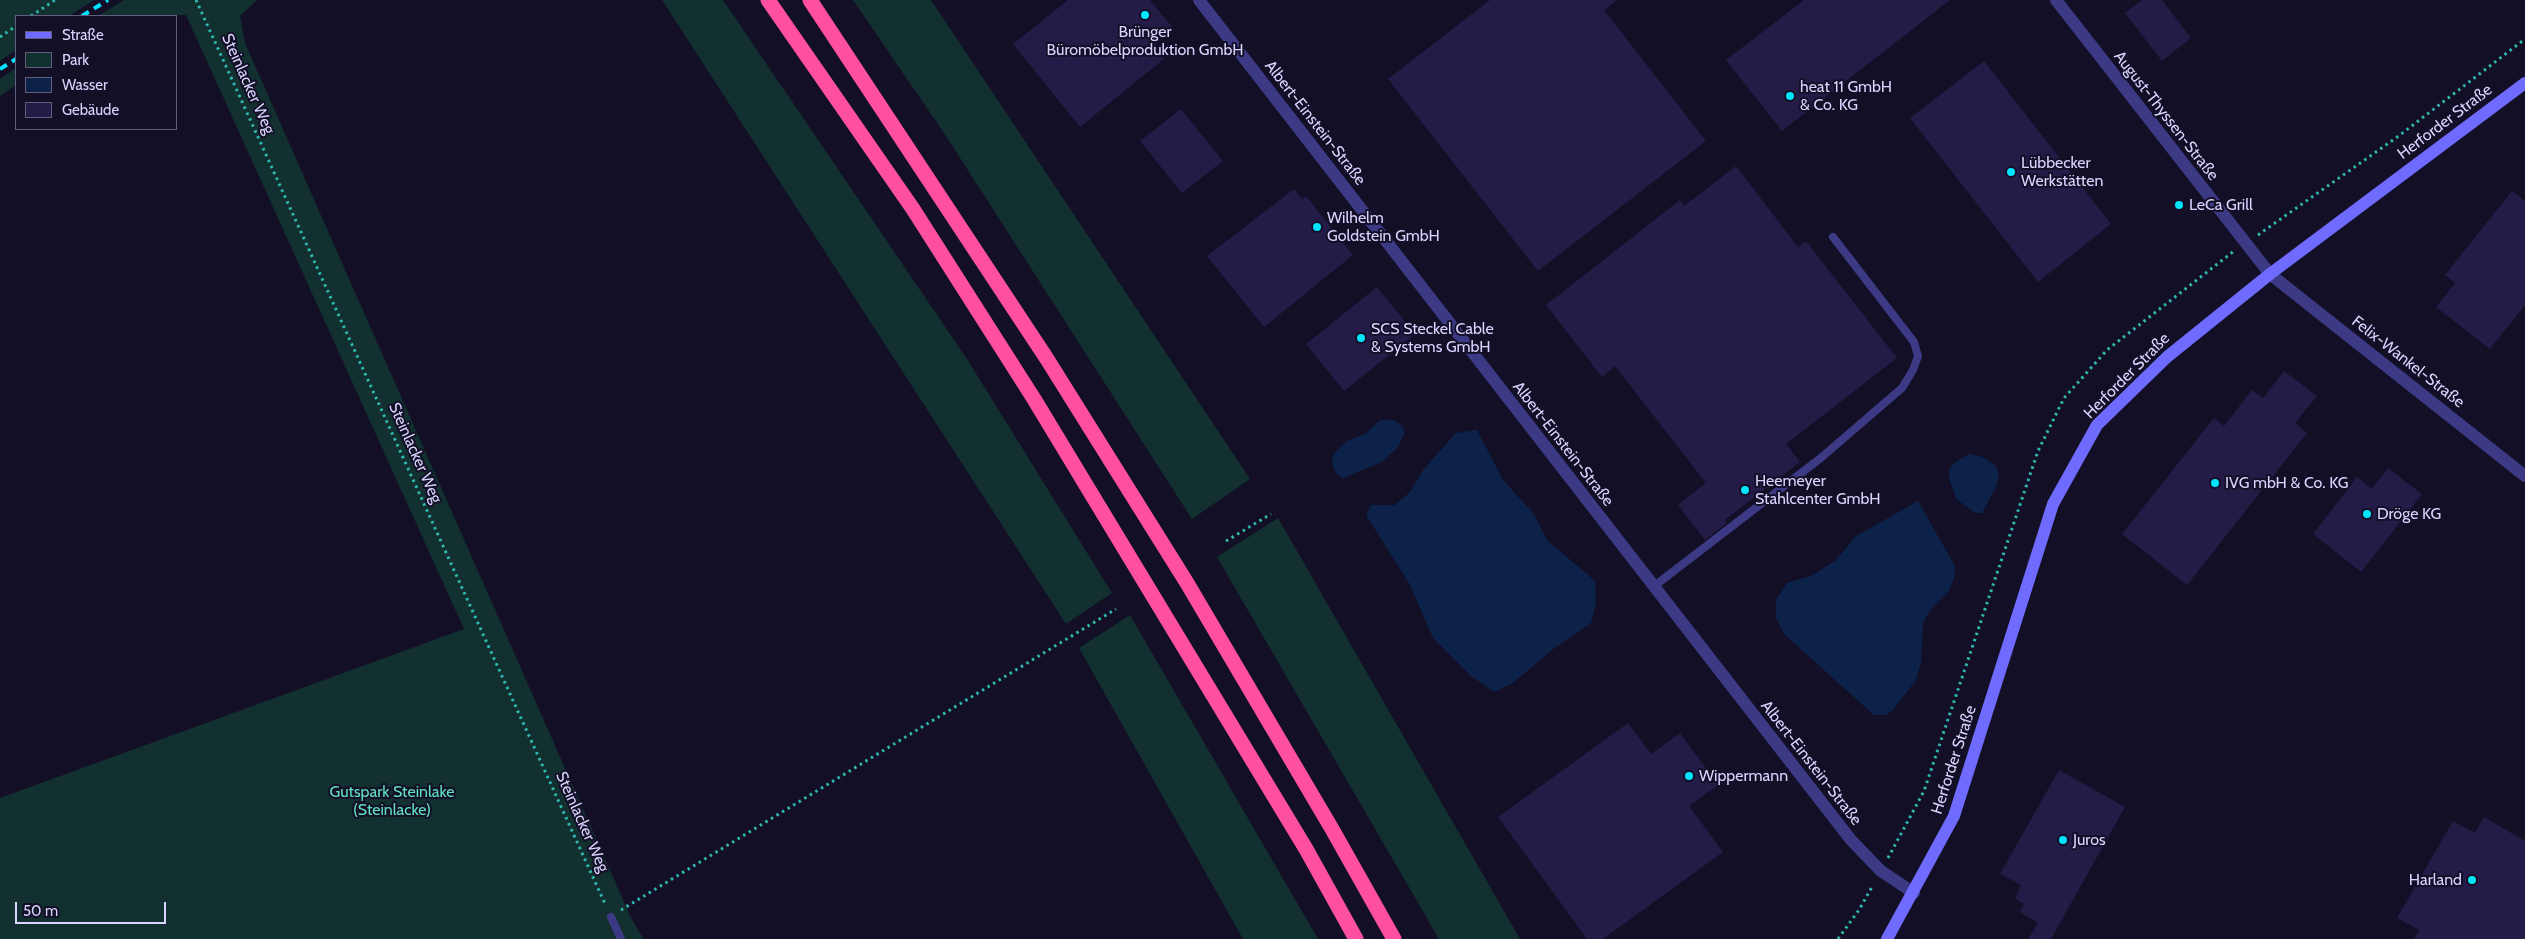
<!DOCTYPE html>
<meta charset="utf-8">
<style>
body{margin:0}
#map{position:relative;width:2525px;height:939px;overflow:hidden;background:#130f26;font-family:Cabin,sans-serif}
canvas{display:block}
.legend{position:absolute;left:15px;top:15px;width:162px;height:115px;box-sizing:border-box;background:#130f26;border:1px solid #625e7d;margin:0;padding:6px 9px;list-style:none;font-size:15px;color:#d9d4ff}
.legend li{display:flex;align-items:center;gap:10px;height:25px}
.legend b{width:25px;border:1px solid #625e7d}
.scale{position:absolute;left:15px;top:902px;width:151px;height:22px;box-sizing:border-box;border:2px solid #d9d4ff;border-top:0;padding-left:6px;font-size:15px;line-height:18px;white-space:nowrap;color:#d9d4ff;-webkit-text-stroke:4px #130f26;paint-order:stroke}
</style>
<div id="map">
<canvas width="2525" height="939"></canvas>
<ul class="legend">
<li><b style="height:6px;background:#6f6bff"></b>Straße</li>
<li><b style="height:14px;background:#12302f"></b>Park</li>
<li><b style="height:14px;background:#0c2248"></b>Wasser</li>
<li><b style="height:14px;background:#241b47"></b>Gebäude</li>
</ul>
<div class="scale">50 m</div>
</div>
<script>
const ctx = document.querySelector('canvas').getContext('2d');
ctx.lineJoin = 'round';
function paint(path, color) { ctx.fillStyle = color; ctx.fill(path, 'evenodd'); }
const poly = rows => new Path2D(rows.map(r => 'M' + r).join(''));
function stroke(path, color, width, dash) { ctx.strokeStyle = color; ctx.lineWidth = width; ctx.lineCap = dash ? 'butt' : 'round'; ctx.setLineDash(dash || []); ctx.stroke(path); }
function drawText(font, color, halo, rows, align = 'center') {
  ctx.font = font + ' Cabin,sans-serif'; ctx.lineWidth = 4; ctx.setLineDash([]); ctx.textBaseline = 'middle'; ctx.strokeStyle = halo; ctx.fillStyle = color; for (const [text, x, y, turn = 0] of rows) {
    ctx.save(); ctx.translate(x, y); ctx.rotate((+turn || 0) * Math.PI / 180); ctx.textAlign = isNaN(turn) ? turn : align; if (halo) ctx.strokeText(text, 0, 0); ctx.fillText(text, 0, 0); ctx.restore();
  }
}
const green = poly([
 [0,0,94,0,69,16,16,16,16,50,0,61],
 [124,0,257,0,240,16,245,43,632,920,644,939,0,939,0,798,464,629,186,15,98,16],
 [662,0,723,0,967,359,1112,593,1066,624],
 [853,0,931,0,1250,479,1192,519,944,133],
 [16,68,16,85,0,96,0,79],
 [1278,518,1520,939,1439,939,1217,557],
 [1130,615,1318,939,1243,939,1079,648]
]);
const water = poly([
 [1380,420,1394,420,1401,425,1405,432,1398,447,1382,462,1343,478,1338,475,1333,468,1332,459,1336,451,1347,441,1365,434],
 [1477,430,1503,480,1534,514,1547,540,1595,581,1596,604,1591,623,1552,650,1513,683,1494,692,1471,676,1433,638,1409,583,1366,515,1371,505,1395,505,1410,492,1423,470,1456,433],
 [1969,454,1983,457,1996,466,1999,475,1996,487,1982,513,1975,513,1956,499,1949,478,1949,469,1955,462],
 [1918,501,1955,566,1954,578,1949,591,1930,610,1923,623,1921,662,1916,680,1893,710,1886,715,1874,715,1784,634,1776,618,1776,600,1787,583,1813,575,1836,560,1856,536]
]);
const building = poly([
 [1068,0,1150,0,1174,29,1153,46,1164,59,1080,127,1013,44],
 [1490,0,1617,0,1604,10,1706,141,1538,271,1388,79],
 [1804,0,1950,0,1782,131,1726,60],
 [2142,0,2162,0,2191,38,2162,61,2125,13],
 [1984,61,2111,224,2038,282,1910,118],
 [1181,109,1223,161,1182,193,1140,141],
 [1736,166,1798,247,1806,241,1897,358,1786,444,1800,462,1725,520,1727,523,1705,540,1678,505,1706,483,1615,366,1602,377,1546,305,1680,200,1684,206],
 [1294,189,1302,199,1306,196,1353,255,1264,327,1207,256],
 [2512,191,2525,201,2525,305,2490,349,2436,307,2455,283,2445,275],
 [1377,287,1415,334,1344,391,1306,344],
 [2284,371,2317,396,2295,423,2307,433,2187,585,2122,534,2214,418,2224,426,2252,390,2263,398],
 [2388,468,2422,494,2361,572,2313,534,2357,477,2372,489],
 [1628,723,1651,754,1680,733,1705,767,1718,785,1689,806,1723,852,1603,939,1587,939,1498,817],
 [2059,770,2125,807,2051,939,2028,939,2038,923,2020,912,2024,904,2015,898,2021,885,2000,874],
 [2484,817,2525,841,2525,939,2414,939,2419,930,2397,918,2453,821,2475,833]
]);
const path = poly([
 [196,0,606,906],
 [31,16,55,0],
 [0,37,16,26],
 [2258,235,2400,135,2525,39],
 [1226,541,1271,514],
 [1888,858,1924,791,2038,451,2064,398,2107,350,2234,251],
 [621,910,1116,609],
 [1838,939,1859,910,1873,885]
]);
const lane = poly([
 [1653,587,1822,457,1902,388,1913,370,1918,356,1914,342,1833,237],
 [611,917,621,939]
]);
const street = poly([
 [1199,0,1851,840,1881,871,1914,893],
 [2056,0,2270,274,2525,476]
]);
const secondary = poly([
 [1887,939,1954,816,2053,504,2097,425,2167,357,2270,274,2525,83]
]);
const highway = poly([
 [768,0,913,209,1034,399,1306,849,1356,939],
 [810,0,1047,359,1187,583,1332,829,1394,939]
]);
const rail = poly([
 [82,16,108,0],
 [0,69,16,59]
]);
const markers = [
 [1145,15,5,"#00e5ff"],
 [1790,96,5,"#00e5ff"],
 [2011,172,5,"#00e5ff"],
 [2179,205,5,"#00e5ff"],
 [1317,227,5,"#00e5ff"],
 [1361,338,5,"#00e5ff"],
 [2215,483,5,"#00e5ff"],
 [1745,490,5,"#00e5ff"],
 [2367,514,5,"#00e5ff"],
 [1689,776,5,"#00e5ff"],
 [2063,840,5,"#00e5ff"],
 [2472,880,5,"#00e5ff"]
];
const poiNames = [
 ["Brünger",1145,32,"center"],
 ["Büromöbelproduktion GmbH",1145,50,"center"],
 ["heat 11 GmbH",1800,87],
 ["& Co. KG",1800,105],
 ["Lübbecker",2021,163],
 ["Werkstätten",2021,181],
 ["LeCa Grill",2189,205],
 ["Wilhelm",1327,218],
 ["Goldstein GmbH",1327,236],
 ["SCS Steckel Cable",1371,329],
 ["& Systems GmbH",1371,347],
 ["Heemeyer",1755,481],
 ["Stahlcenter GmbH",1755,499],
 ["IVG mbH & Co. KG",2225,483],
 ["Dröge KG",2377,514],
 ["Wippermann",1699,776],
 ["Juros",2073,840],
 ["Harland",2462,880,"right"]
];
const streetNames = [
 ["Steinlacker Weg",248,84,66],
 ["August-Thyssen-Straße",2166,116,52],
 ["Herforder Straße",2445,122,-37],
 ["Albert-Einstein-Straße",1315,123,52],
 ["Felix-Wankel-Straße",2408,362,38],
 ["Herforder Straße",2127,376,-45],
 ["Albert-Einstein-Straße",1563,444,52],
 ["Steinlacker Weg",415,453,66],
 ["Herforder Straße",1954,760,-72],
 ["Albert-Einstein-Straße",1811,763,52],
 ["Steinlacker Weg",582,822,66]
];
const parkNames = [
 ["Gutspark Steinlake",392,792],
 ["(Steinlacke)",392,810]
];
paint(green, '#12302f');
paint(water, '#0c2248');
paint(building, '#241b47');
stroke(path, '#2fb8b0', 3, [2.5, 4]);
stroke(lane, '#3d3a85', 8);
stroke(street, '#3d3a85', 12);
stroke(secondary, '#6f6bff', 12);
stroke(highway, '#ff4fa3', 15);
stroke(rail, '#00e5ff', 4, [8, 6]);
for (const [x, y, r, color] of markers) { const dot = new Path2D(); dot.arc(x, y, r, 0, 2 * Math.PI); ctx.fillStyle = color; ctx.fill(dot); stroke(dot, '#130f26', 2); }
drawText('16px', '#d9d4ff', '#130f26', poiNames, 'left');
drawText('16px', '#d9d4ff', '#130f26', streetNames);
drawText('16px', '#5fe0c0', '#130f26', parkNames);
</script>
